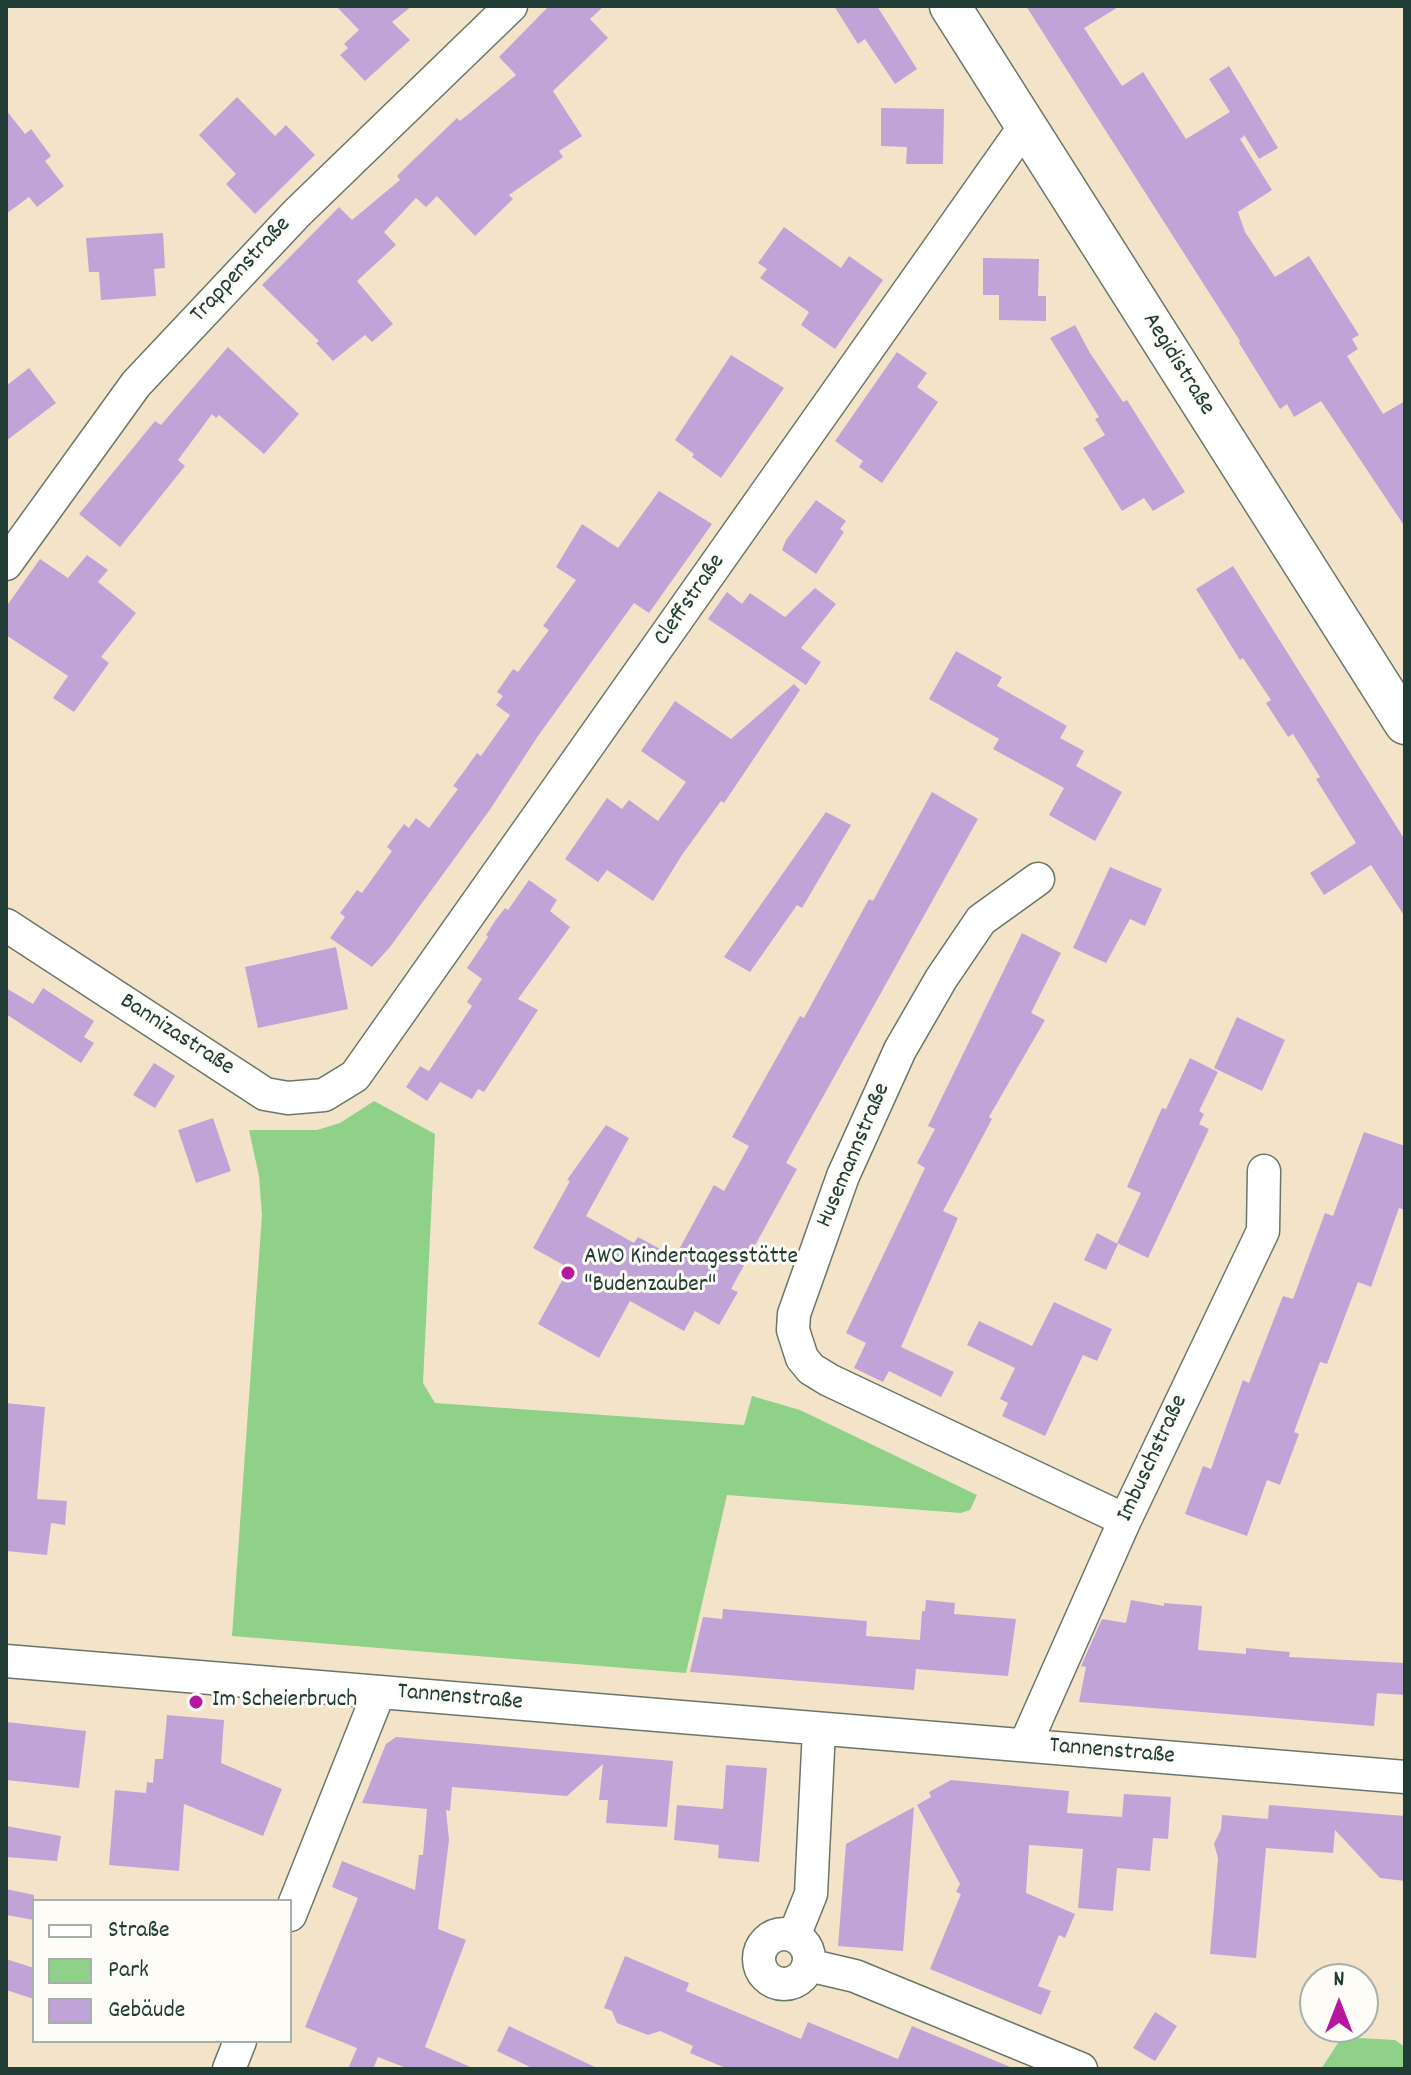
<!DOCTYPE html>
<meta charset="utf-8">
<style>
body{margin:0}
#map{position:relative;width:1411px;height:2075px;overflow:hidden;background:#f3e4c9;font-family:Dekko,sans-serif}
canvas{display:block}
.frame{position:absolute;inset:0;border:8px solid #1f3d34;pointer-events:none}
.legend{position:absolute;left:32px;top:1899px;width:260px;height:144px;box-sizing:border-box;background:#fdfcf7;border:2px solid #a4b0a9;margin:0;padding:10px 14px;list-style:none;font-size:24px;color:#1f3d34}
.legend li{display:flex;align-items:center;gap:16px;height:40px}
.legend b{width:40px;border:2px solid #a4b0a9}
.north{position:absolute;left:1299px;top:1963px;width:80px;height:80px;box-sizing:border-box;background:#fdfcf7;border:2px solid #a4b0a9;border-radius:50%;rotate:0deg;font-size:22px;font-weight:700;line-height:32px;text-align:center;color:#1f3d34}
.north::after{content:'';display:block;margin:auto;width:28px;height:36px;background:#b5179e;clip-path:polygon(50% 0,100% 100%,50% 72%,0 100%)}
</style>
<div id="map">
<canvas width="1411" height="2075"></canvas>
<div class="frame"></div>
<ul class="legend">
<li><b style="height:10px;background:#fff"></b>Straße</li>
<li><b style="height:22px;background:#8fd189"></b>Park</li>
<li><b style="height:22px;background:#c0a4d8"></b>Gebäude</li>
</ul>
<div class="north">N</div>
</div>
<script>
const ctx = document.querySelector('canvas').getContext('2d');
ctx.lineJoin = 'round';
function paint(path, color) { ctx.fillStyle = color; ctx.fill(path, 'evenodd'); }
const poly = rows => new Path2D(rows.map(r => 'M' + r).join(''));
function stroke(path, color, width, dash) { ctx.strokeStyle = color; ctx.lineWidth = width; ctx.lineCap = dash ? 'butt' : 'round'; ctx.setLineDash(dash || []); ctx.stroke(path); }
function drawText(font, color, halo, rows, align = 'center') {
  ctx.font = font + ' Dekko,sans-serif'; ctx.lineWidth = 6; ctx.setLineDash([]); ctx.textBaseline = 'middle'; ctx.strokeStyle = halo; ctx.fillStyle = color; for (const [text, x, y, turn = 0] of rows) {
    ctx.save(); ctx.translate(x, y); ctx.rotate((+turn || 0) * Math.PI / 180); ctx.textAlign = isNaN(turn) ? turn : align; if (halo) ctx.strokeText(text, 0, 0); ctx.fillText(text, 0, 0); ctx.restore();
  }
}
const green = poly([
 [374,1101,435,1134,423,1383,435,1403,744,1425,752,1396,800,1410,977,1495,970,1510,961,1513,727,1495,686,1673,232,1636,262,1215,259,1176,249,1130,317,1130,340,1123],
 [1342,2037,1395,2040,1405,2047,1405,2069,1321,2069]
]);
const building = poly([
 [336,6,412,6,392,22,410,40,365,81,340,55,348,48,344,44,359,30],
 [549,6,604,6,590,19,608,38,553,91,582,136,559,151,563,157,509,195,513,199,475,236,437,196,426,207,416,198,384,232,396,245,357,281,393,324,372,342,365,335,333,361,316,343,319,341,262,285,339,207,352,220,400,180,397,176,405,168,457,118,460,121,516,75,499,57],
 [834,6,877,6,917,69,895,84,865,39,858,44],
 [1026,6,1120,6,1084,28,1122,86,1143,72,1186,139,1230,112,1209,79,1229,66,1278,148,1259,159,1243,133,1244,136,1240,139,1272,190,1238,212,1245,232,1275,277,1309,256,1359,335,1352,339,1358,349,1347,356,1383,414,1405,401,1405,527,1321,401,1294,417,1287,404,1280,409,1239,343,1240,341],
 [237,97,275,136,286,125,315,155,255,214,226,184,236,174,199,135],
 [881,108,944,109,943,164,906,164,907,147,881,146],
 [6,110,25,134,31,129,51,156,45,161,64,186,37,207,29,197,6,214],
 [784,227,841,268,849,256,883,280,835,349,801,325,809,312,760,278,767,269,758,263],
 [163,233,165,268,154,269,156,296,101,300,99,272,89,272,86,238],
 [983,258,1039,259,1038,296,1046,296,1046,321,999,320,999,295,983,295],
 [1075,325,1090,353,1123,402,1127,400,1185,492,1153,511,1144,498,1122,511,1083,448,1105,435,1095,419,1099,417,1050,338],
 [228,347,299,414,264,454,219,415,216,418,212,414,178,460,185,466,120,547,79,514,155,421,161,425],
 [897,352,927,373,917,387,938,402,882,483,859,467,863,461,835,441],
 [731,355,784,388,721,478,692,457,694,454,675,440],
 [29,368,56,403,6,441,6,386],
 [659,491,712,524,649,613,634,603,538,736,489,811,390,947,372,967,330,938,345,917,340,913,357,890,362,893,392,851,387,847,404,824,409,828,416,818,429,828,458,789,453,786,465,770,477,753,481,756,510,715,496,705,503,696,497,692,513,669,518,672,549,630,543,626,576,580,556,567,582,524,618,548],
 [816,500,846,521,840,529,844,532,816,574,782,550,786,540],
 [87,555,108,570,98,582,136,613,101,657,109,663,74,712,53,698,68,676,6,635,6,607,40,559,68,578],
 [1233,566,1405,840,1405,917,1371,865,1324,895,1310,873,1356,843,1316,779,1320,777,1293,734,1288,737,1266,703,1271,700,1243,658,1240,660,1196,589],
 [815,588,836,604,801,648,821,662,806,685,708,619,727,592,742,604,750,593,785,617],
 [956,651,1002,677,997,686,1067,726,1060,738,1084,751,1076,766,1122,792,1095,841,1049,815,1064,788,993,749,999,739,929,699],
 [794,684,800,690,724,803,721,801,682,855,653,901,607,870,598,882,565,859,607,798,622,809,629,800,658,821,686,782,641,751,675,701,731,739],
 [932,792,978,819,786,1163,797,1169,731,1289,738,1292,719,1325,695,1311,684,1331,630,1301,599,1358,538,1324,569,1268,533,1248,570,1181,567,1180,606,1125,629,1138,586,1216,634,1243,638,1237,675,1257,714,1185,724,1191,749,1146,732,1137,800,1016,804,1018,869,899,873,901],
 [826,812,851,825,802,908,797,905,750,972,724,957],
 [1110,867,1162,889,1145,926,1130,919,1106,963,1073,948],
 [529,880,557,900,550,911,570,927,518,999,538,1010,484,1092,478,1089,472,1099,440,1082,427,1101,406,1087,420,1066,429,1071,472,1006,467,1002,482,979,467,968,488,937,486,935,495,921,505,908,508,910],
 [1022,933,1061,953,1031,1013,1045,1020,989,1117,992,1119,943,1211,958,1218,901,1347,954,1372,941,1397,889,1371,883,1382,854,1368,866,1343,846,1333,925,1168,917,1163,935,1129,928,1126],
 [336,947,348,1009,258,1028,245,967],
 [6,988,33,1004,43,988,94,1021,84,1037,94,1043,81,1063,6,1014],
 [1237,1017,1285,1040,1262,1091,1214,1068],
 [1190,1058,1218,1072,1199,1111,1204,1114,1199,1124,1209,1129,1148,1258,1117,1243,1141,1193,1127,1187,1162,1108,1166,1109],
 [154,1063,175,1076,155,1108,133,1095],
 [213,1118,231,1171,196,1183,178,1130],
 [1364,1132,1405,1146,1405,1210,1399,1208,1371,1287,1358,1282,1327,1364,1320,1362,1294,1432,1299,1434,1280,1485,1267,1480,1247,1536,1185,1514,1203,1466,1211,1469,1243,1380,1249,1383,1283,1296,1293,1299,1325,1213,1333,1216],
 [1097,1233,1118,1244,1106,1270,1084,1260],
 [1054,1302,1112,1329,1097,1361,1083,1355,1045,1436,1002,1416,1008,1403,1000,1399,1015,1368,967,1345,979,1321,1032,1346],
 [6,1403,45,1407,37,1499,67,1501,65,1525,51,1523,47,1555,6,1551],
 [926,1600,955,1603,954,1614,1016,1619,1008,1676,916,1669,914,1690,690,1672,703,1617,722,1619,723,1609,867,1621,866,1636,920,1640,922,1611,925,1611],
 [1131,1600,1164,1606,1164,1603,1202,1606,1198,1650,1246,1654,1246,1648,1290,1652,1289,1657,1405,1663,1405,1695,1377,1693,1374,1726,1079,1702,1086,1667,1081,1666,1102,1619,1126,1623],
 [167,1715,224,1720,221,1763,282,1789,263,1836,184,1804,179,1871,109,1865,115,1790,146,1793,147,1782,153,1783,155,1759,163,1759],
 [6,1722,86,1731,79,1788,6,1780],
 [396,1737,673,1761,667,1827,606,1823,608,1800,599,1800,603,1764,567,1796,452,1787,450,1811,446,1810,449,1840,438,1929,466,1940,425,2047,475,2069,409,2069,378,2057,373,2069,348,2069,357,2048,305,2027,358,1898,332,1887,342,1861,415,1890,419,1855,423,1855,427,1809,362,1803,386,1744],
 [726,1765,767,1768,759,1862,718,1858,719,1845,674,1840,677,1805,723,1809],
 [951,1780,1069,1791,1067,1813,1122,1817,1124,1794,1171,1797,1168,1839,1153,1838,1150,1871,1117,1868,1113,1911,1078,1908,1083,1849,1029,1845,1026,1893,1075,1914,1065,1938,1059,1935,1038,1986,1051,1991,1041,2015,930,1969,961,1894,956,1892,960,1884,917,1805,931,1797,929,1792],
 [1269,1805,1405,1816,1405,1881,1380,1878,1335,1830,1333,1853,1266,1848,1256,1958,1210,1954,1218,1858,1214,1844,1221,1829,1222,1815,1268,1819],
 [914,1807,903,1951,838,1946,846,1844],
 [6,1826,61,1836,57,1861,6,1857],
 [6,1889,34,1895,34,1920,6,1915],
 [625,1956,689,1983,686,1991,801,2039,808,2022,898,2059,912,2026,1015,2069,728,2069,690,2053,693,2046,660,2031,648,2035,617,2023,612,2011,604,2008],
 [6,1959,34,1968,34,1999,6,1990],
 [1155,2012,1177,2026,1155,2061,1133,2048],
 [509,2026,599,2069,534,2069,497,2051]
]);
const minor = poly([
 [6,564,136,384,297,213,511,6],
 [1038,879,981,920,941,979,900,1050,843,1176,794,1314,793,1330,802,1358,811,1369,829,1380,1125,1520],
 [6,925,265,1094,288,1098,324,1095,355,1076,1025,126],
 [6,1661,1405,1777],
 [1025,1745,1125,1520,1263,1231,1264,1171],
 [290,1915,379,1692],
 '759 1959a25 25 0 1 1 50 0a25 25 0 1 1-50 0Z',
 [794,1936,811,1894,819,1729],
 [808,1965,855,1976,1081,2069],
 [229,2069,240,2041]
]);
const tertiary = poly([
 [950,6,1405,724]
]);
const markers = [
 [568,1273,8,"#b5179e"],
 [196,1702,8,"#b5179e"]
];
const streetNames = [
 ["Trappenstraße",242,271,-47],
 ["Aegidistraße",1177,365,58],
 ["Cleffstraße",691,601,-55],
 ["Bannizastraße",176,1036,33],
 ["Husemannstraße",855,1156,-67],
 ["Imbuschstraße",1154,1459,-65],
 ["Tannenstraße",460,1699,5],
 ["Tannenstraße",1112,1753,5]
];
const poiNames = [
 ["AWO Kindertagesstätte",584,1259],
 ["\"Budenzauber\"",584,1287],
 ["Im Scheierbruch",212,1702]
];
paint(green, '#8fd189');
paint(building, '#c0a4d8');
stroke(minor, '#697768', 35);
stroke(tertiary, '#697768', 43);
stroke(minor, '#fff', 32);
stroke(tertiary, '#fff', 40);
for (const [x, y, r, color] of markers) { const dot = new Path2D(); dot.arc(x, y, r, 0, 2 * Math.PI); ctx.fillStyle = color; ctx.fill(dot); stroke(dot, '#fdfcf7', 3); }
drawText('24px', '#1f3d34', '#fdfcf7', streetNames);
drawText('24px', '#1f3d34', '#fdfcf7', poiNames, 'left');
</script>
